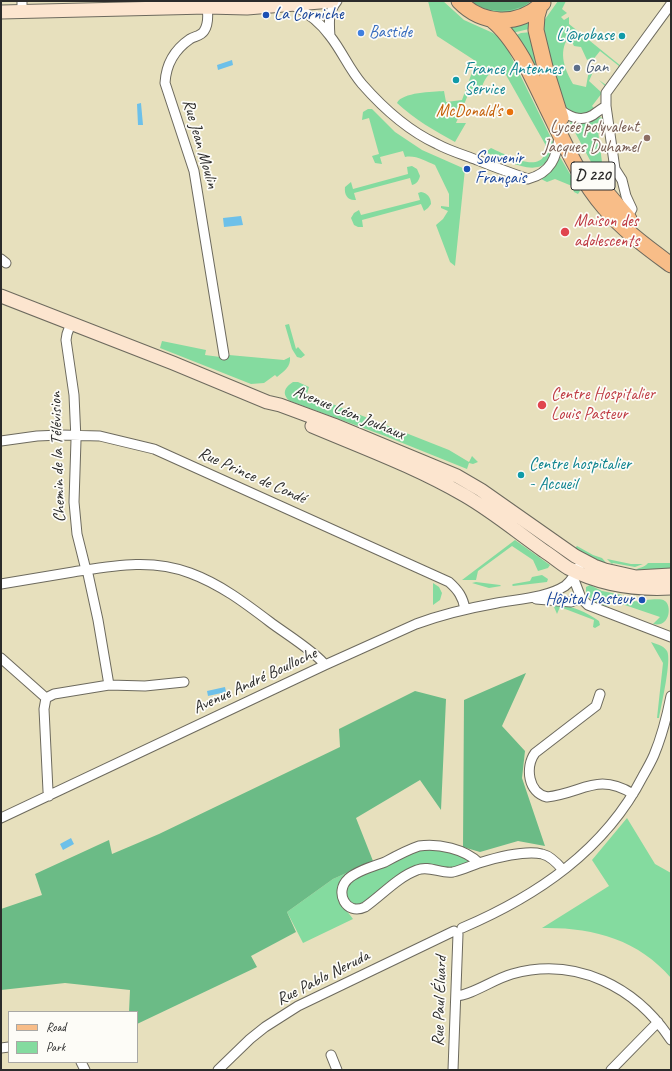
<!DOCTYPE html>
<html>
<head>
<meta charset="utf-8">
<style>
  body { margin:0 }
  #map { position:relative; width:672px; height:1071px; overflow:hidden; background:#e7e0bd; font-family:Caveat,sans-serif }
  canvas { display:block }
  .frame { position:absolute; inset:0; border:2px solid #2b2b2b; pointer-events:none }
  .legend { position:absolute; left:8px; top:1011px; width:130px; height:52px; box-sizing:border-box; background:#fdfcf7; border:1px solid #a9a8a5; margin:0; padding:5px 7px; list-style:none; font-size:12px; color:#2b2b2b }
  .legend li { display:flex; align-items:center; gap:8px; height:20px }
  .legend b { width:20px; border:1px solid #a9a8a5 }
</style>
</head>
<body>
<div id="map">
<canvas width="672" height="1071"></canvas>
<div class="frame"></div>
<ul class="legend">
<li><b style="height:5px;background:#f8bd88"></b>Road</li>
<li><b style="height:11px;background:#84db9f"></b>Park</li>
</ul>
</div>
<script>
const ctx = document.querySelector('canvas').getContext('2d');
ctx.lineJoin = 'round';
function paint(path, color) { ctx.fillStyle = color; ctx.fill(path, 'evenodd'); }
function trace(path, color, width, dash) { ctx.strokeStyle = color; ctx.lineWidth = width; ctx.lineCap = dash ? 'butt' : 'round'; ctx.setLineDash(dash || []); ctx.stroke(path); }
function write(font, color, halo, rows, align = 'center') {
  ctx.font = font + ' Caveat,sans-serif'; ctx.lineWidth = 3.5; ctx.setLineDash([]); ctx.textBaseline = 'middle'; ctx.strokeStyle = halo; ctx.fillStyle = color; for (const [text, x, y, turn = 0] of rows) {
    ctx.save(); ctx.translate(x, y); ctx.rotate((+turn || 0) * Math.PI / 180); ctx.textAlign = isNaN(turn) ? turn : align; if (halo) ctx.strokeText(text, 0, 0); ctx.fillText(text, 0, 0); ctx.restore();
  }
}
const green = new Path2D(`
  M428,1H443L464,20L493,33L498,37L506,46L553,142C550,186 511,162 487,153V151L491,148C503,153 535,172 544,156C546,152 546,148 545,144L506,75L501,70C485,71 484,83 479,95H468L456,123H466L455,142C435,131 414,119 397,103C402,92 433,92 444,91L446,102L462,100L475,64L474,60L437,36Z
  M470,1L528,4L532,1H537L517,13H486Z
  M558,1H566L562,9L567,13L561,17L564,20L569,17V24L621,66L606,87L599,80L606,85L619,66L600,51L592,61L589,59L587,60L581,47L574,46L570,38H568C558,53 565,70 573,84L586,87L589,70L593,72L589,81L602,93L592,106L594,108L587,113L582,114L574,113L563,105L544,33L543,22Z
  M531,21L533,28L512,33L508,27L521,25Z
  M532,32L554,107L514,36L521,33Z
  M368,109H372L395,132L422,150L465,169L455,266L450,262L436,225L443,219L448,211L441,208V206L449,207V194L435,165C425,161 416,155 405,157L403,151L380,157L382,164L375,163L372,156L379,154L369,118L362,120L363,112Z
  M599,117L603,118L605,122L597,123L604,178H611L614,193L591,162L570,123L571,122C582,125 590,123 599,117Z
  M560,157L580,191L578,194L574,192L572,186L555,179L547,182L541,179L555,167Z
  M412,166L417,169L420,176C419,180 417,184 412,185L410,178L354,193L356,200C348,201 344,195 345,187L351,182L353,189L408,174L407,167Z
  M421,192C427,193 431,197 431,204L428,208L424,211L421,204L362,220L363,227H358L354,225L351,218L354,213L359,210L361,215L420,200L418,193Z
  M289,324L296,349L298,347L305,355L301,358L297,357L292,349L285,325Z
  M162,341L206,350L205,355L228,358L229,355L284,360L290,357C291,367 284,371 277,377L275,375L264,383L251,384L160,348Z
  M293,382H298L309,387L307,394L449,450L469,462L472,456L478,462L473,464L469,463L467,469L385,436L290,401C281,394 285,387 293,382Z
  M515,540L550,565L548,568L538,571L533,560L512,546L478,571L476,580H462Z
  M577,546L593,555L602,558L609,566L573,550Z
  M607,559L631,564H643L635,567L613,563L612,564Z
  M648,563H671V570L635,571C637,567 645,568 648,563Z
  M542,575L548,579L547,582L513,586L512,585L513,584L530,581L532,577Z
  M476,582L500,585L501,586L489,588L472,583Z
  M433,583L439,587L442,593L440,600L433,605Z
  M590,585L602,591L622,595V600L645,602L646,600C652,600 660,598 665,601C672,606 670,628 653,624L660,617L613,601L608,606C598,604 592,601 586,593V587Z
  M555,605C572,605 586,612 599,621L600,625L595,628L593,627L594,620L560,607L557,614L554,607Z
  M651,642C656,644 663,645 667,651C672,660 661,706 659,718H657L663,663Z
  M627,818L655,864L671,873V978C638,939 591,927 542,928L609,886L592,860Z
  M426,848L452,852L472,861L453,869L428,865L361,905L350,904C343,892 344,888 353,879L408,855Z
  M373,861C361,868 334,876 338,895C340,904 348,912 353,919L303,943L287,912L333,879Z`);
const forest = new Path2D(`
  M470,1H532C514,14 488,14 470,1Z
  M526,673L502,726L525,751L522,778L545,846L518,841L480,852L463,847L464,700Z
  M415,691L446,699L441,810L420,780L356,818L373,861L333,879L287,912L296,932L251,956L257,967L137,1024V1012H129L130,990L65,983L1,990V909L42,895L35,874L109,840L112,854L159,834L340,747L339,729Z`);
const water = new Path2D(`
  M232,60L233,65L218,70L217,65Z
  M141,103L143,125H138L137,104Z
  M241,216L243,225L224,227L223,218Z
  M225,687L226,692L208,696L207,691Z
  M71,838L74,844L63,850L60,844Z`);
const street = new Path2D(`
  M293,5C308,13 320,22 330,36C342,51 349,69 362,84C383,108 409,131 437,144C450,151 464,155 477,160C494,167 511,173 528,179C551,173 557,157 559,136
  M207,7C208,14 208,25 204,31C201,36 195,36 190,39C174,50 166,64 165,83L194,171L224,355
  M22,11V1
  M330,36C329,23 328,12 337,1
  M558,108C568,116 580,123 593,115C597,112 601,109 606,106
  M627,217L632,209L626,196L622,180L615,169L606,106V93L671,4
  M1,259L6,263
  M71,323L67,334L66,340L74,395L76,440L74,502L77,534L85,566L88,574L98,620L109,685
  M1,441L37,436L61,435L100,436L154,449L449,582C458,590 463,597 465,609
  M573,577L581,598
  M1,584C25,580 49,576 73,572C112,566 151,558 190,573C220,584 245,603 270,622C283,632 317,653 325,665
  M536,599L571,602L581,598L588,605L671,637
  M1,658L46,698
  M600,694L596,706L535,753C525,767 528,793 547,797C583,793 597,772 633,794
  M46,698L54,694L109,685L145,686L184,682
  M46,698L44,709L48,791L49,796
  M1,818L325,665L416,624C443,614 469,608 497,603C518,599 546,598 565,586C573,580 578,569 582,561
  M479,863C465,849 438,843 419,846C407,850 396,856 385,862C374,866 356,871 348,879C334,892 346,916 365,907C382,895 398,877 417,870C429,865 441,874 453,872C462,870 470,866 479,863C495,858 526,850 542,854C551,856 558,864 563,870
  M462,928C537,896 605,850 643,776C647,769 651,762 654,755C662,736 667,716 671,696
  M456,996C472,995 494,979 512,974C576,956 636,987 671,1040
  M1,1048L9,1047
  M331,1055L337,1070
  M81,1062L85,1070
  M218,1070L250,1039L265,1027L298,1006L454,931
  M453,1070L458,934
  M611,1070L658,1022`);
const secondary = new Path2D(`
  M1,12L207,7L247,8L332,1
  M1,296L173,363L267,402L280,405L334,425L457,476L481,490L575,556L594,566L605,570L636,577L671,575
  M312,426C364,448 416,467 464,495C492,511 517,532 544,551C552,556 560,563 568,568C601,585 635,590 671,588`);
const primary = new Path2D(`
  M459,1C482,25 518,27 543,3
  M540,6L537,16L536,30L545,67L561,118
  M492,20C505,30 514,44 523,59C531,75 539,91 547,108C564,142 579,178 604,207C623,230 648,248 671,265
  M599,184L629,219`);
const markers = [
  [266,15,4,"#1a4fb4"],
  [361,33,4,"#3f7fe0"],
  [622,36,4,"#0f9aa8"],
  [577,68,4,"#5c6f8a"],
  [456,80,4,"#0f9aa8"],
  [510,112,4,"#e8710a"],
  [647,138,4,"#8d6e63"],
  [467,169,4,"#1a4fb4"],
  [565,232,5,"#e0444e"],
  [542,405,5,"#e0444e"],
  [521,475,4,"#0f9aa8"],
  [642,600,4,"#1a4fb4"]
];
const shields = [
  [593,176,44]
];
const shieldNames = [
  ["D 220",593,176]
];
const transitNames = [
  ["La Corniche",274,15],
  ["Souvenir",475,159],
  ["Français",475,179],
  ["Hôpital Pasteur",634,600,"right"]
];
const shopNames = [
  ["Bastide",369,33]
];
const cultureNames = [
  ["L'@robase",614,36,"right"],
  ["France Antennes",464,70],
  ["Service",464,90],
  ["Centre hospitalier",529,465],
  ["- Accueil",529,485]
];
const serviceNames = [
  ["Gan",585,68]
];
const foodNames = [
  ["McDonald's",502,112]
];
const educationNames = [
  ["Lycée polyvalent",639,128],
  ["Jacques Duhamel",639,148]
];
const streetNames = [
  ["Rue Jean Moulin",200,144,74],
  ["Avenue Léon Jouhaux",349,413,22],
  ["Chemin de la Télévision",58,457,-92],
  ["Rue Prince de Condé",252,476,24],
  ["Avenue André Boulloche",255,681,-25],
  ["Rue Pablo Neruda",323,978,-27],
  ["Rue Paul Éluard",440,1001,-88]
];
const healthNames = [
  ["Maison des",574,222],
  ["adolescents",574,242],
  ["Centre Hospitalier",551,395],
  ["Louis Pasteur",551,415]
];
paint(green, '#84db9f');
paint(forest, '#6bbb86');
paint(water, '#6dc0e9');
trace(street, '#6d6a5e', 11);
trace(secondary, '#6d6a5e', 15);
trace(primary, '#6d6a5e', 17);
trace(street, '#fff', 9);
trace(secondary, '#fce5cf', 13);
trace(primary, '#f8bd88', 15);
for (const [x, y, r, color] of markers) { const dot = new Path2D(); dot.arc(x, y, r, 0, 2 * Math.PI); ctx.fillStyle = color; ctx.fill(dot); trace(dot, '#fdfcf7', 1.5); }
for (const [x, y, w] of shields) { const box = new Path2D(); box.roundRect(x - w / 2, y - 14, w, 28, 3); ctx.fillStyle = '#fdfcf7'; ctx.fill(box); trace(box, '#2b2b2b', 1); }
write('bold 16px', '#2b2b2b', null, shieldNames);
write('17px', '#164399', '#fdfcf7', transitNames, 'left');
write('17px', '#366cbe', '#fdfcf7', shopNames, 'left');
write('17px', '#0d838f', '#fdfcf7', cultureNames, 'left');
write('17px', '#4e5e75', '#fdfcf7', serviceNames, 'left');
write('17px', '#c56008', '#fdfcf7', foodNames, 'right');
write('17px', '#785e54', '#fdfcf7', educationNames, 'right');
write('17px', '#2b2b2b', '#fdfcf7', streetNames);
write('17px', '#be3a42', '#fdfcf7', healthNames, 'left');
</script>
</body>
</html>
